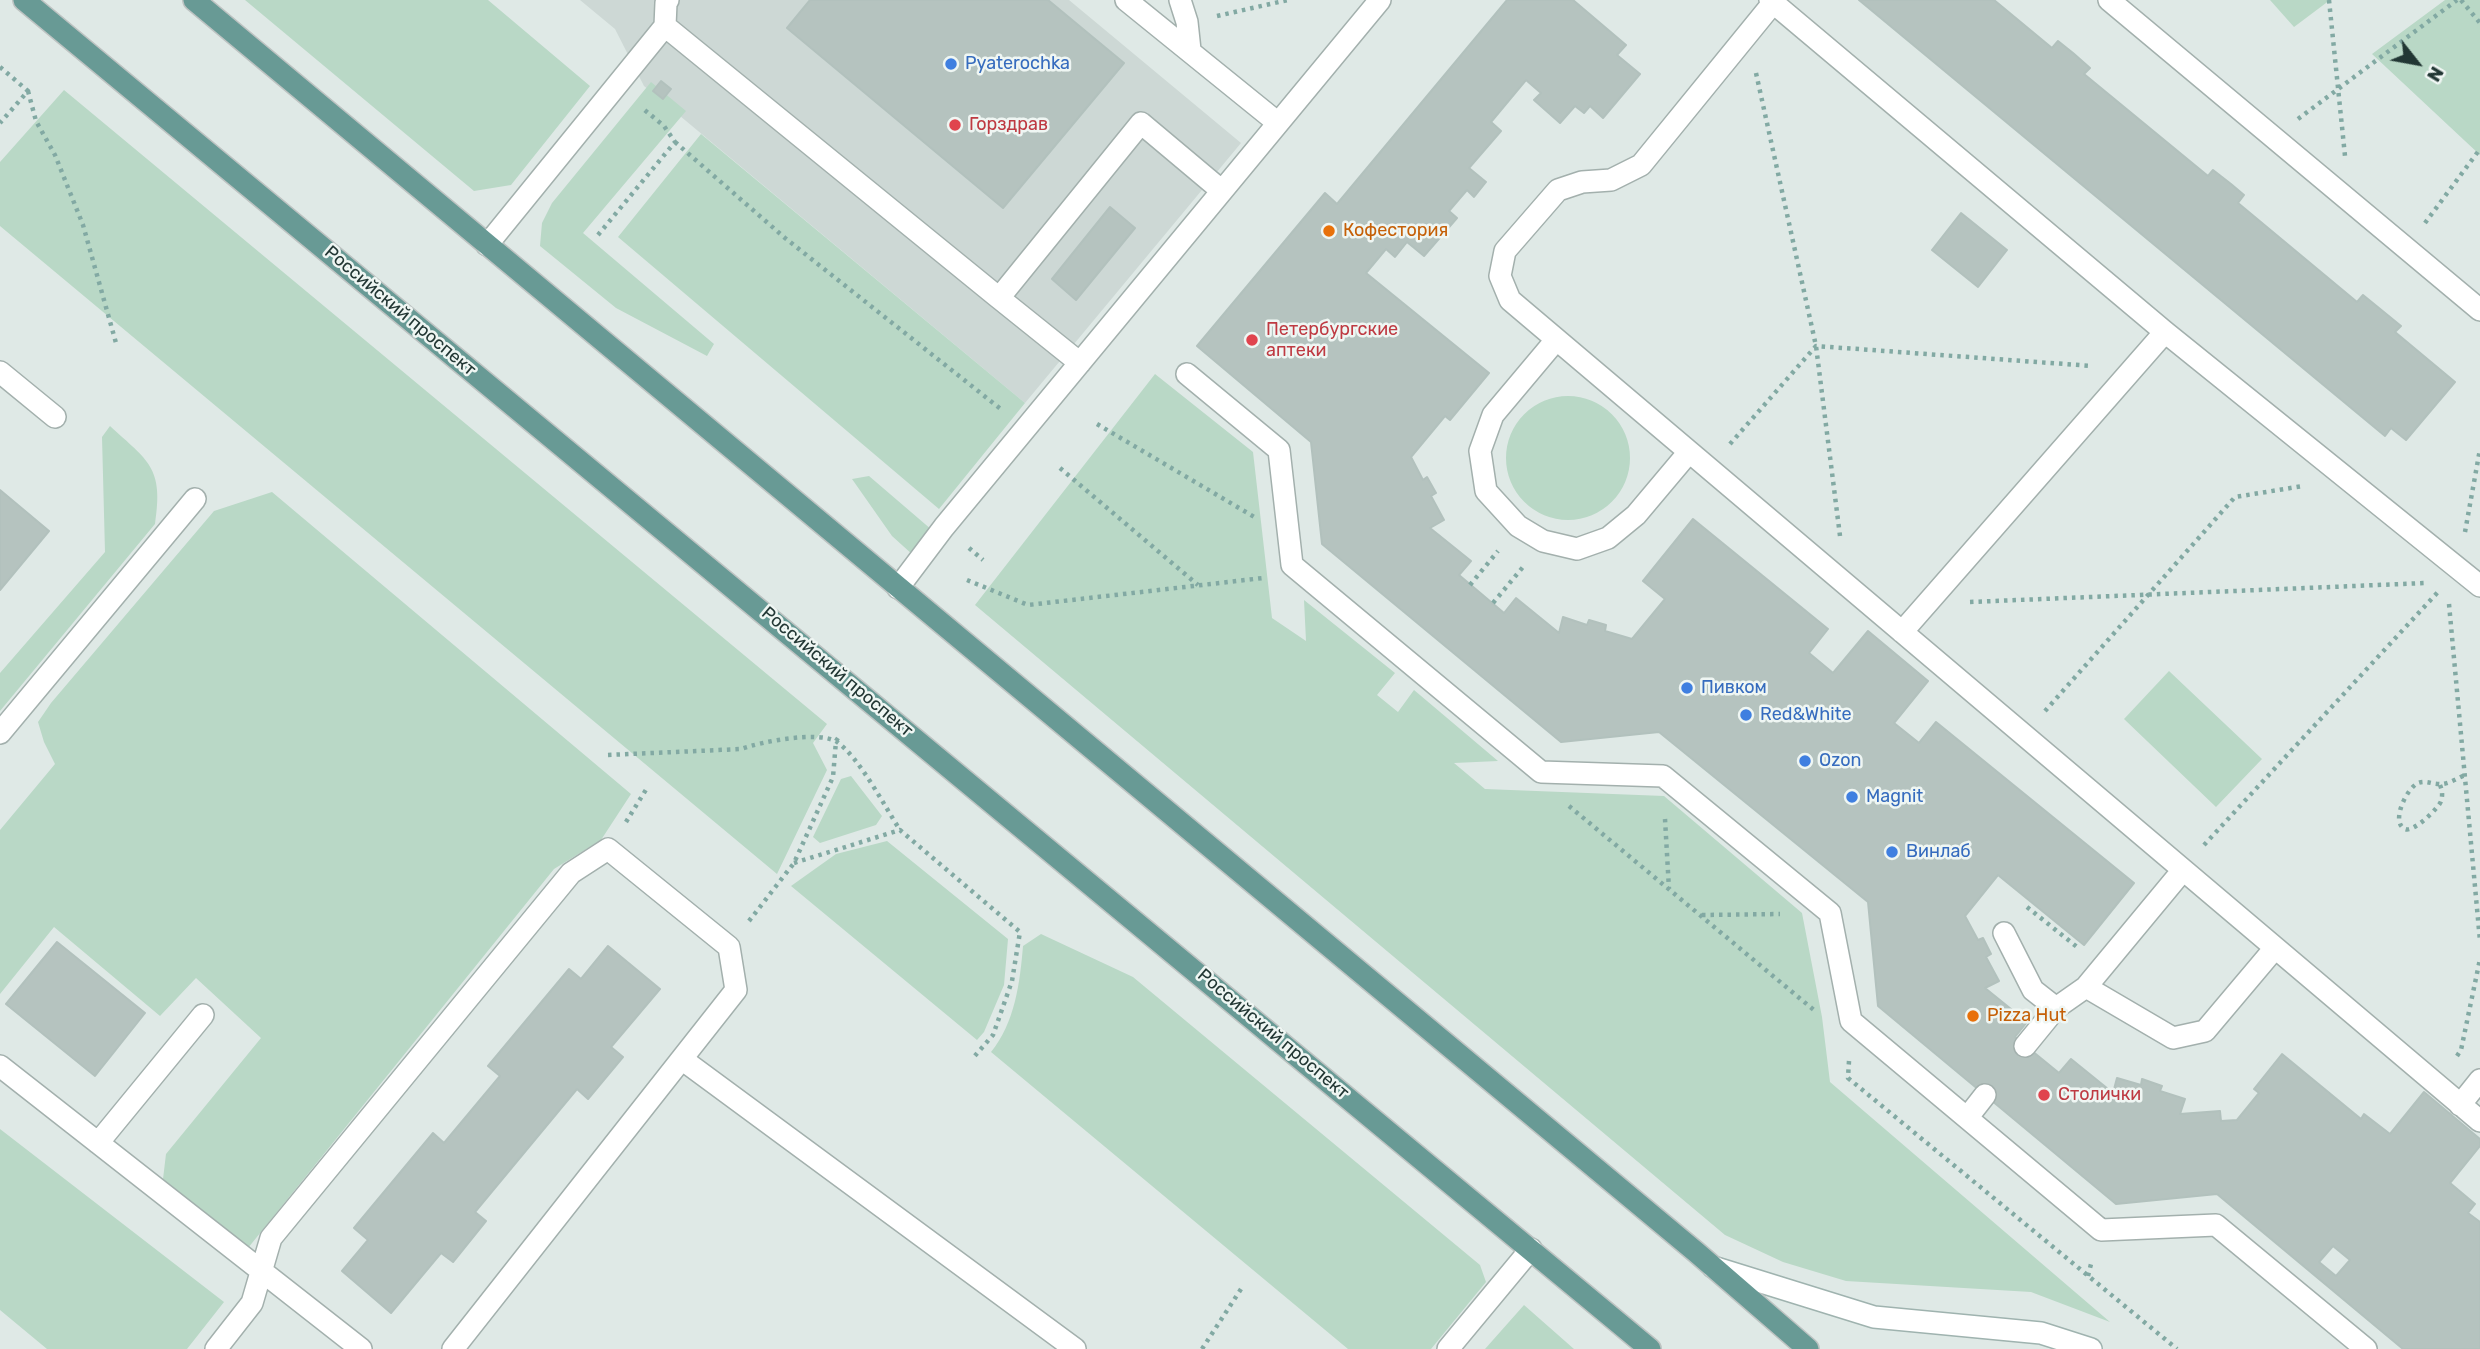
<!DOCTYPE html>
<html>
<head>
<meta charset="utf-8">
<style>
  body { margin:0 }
  #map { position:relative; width:2480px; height:1349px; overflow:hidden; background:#dfe9e6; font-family:Rubik,sans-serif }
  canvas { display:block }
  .north { position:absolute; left:2382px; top:28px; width:70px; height:70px; -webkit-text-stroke:5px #eff6f3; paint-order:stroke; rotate:121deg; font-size:19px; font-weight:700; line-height:28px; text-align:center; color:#223734 }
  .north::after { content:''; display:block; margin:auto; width:24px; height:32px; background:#223734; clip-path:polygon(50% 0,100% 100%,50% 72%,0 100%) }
</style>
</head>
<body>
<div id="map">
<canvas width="2480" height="1349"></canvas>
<div class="north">N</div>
</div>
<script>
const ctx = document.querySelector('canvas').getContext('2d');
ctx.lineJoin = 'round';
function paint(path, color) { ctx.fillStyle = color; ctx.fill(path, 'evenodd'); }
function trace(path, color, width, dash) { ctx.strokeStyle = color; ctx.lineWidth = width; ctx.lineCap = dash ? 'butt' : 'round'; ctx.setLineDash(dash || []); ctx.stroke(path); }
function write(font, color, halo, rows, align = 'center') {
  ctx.font = font + ' Rubik,sans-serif'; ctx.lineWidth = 5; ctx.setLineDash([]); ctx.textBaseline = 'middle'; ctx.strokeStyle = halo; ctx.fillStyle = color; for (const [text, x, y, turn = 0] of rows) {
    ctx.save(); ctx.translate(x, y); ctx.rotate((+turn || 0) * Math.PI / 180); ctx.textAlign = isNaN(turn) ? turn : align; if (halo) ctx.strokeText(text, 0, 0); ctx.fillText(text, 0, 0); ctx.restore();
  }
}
const built = new Path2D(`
  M580,0H1069L1241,143L1025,403L644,86L615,29Z`);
const green = new Path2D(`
  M245,0H488L590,86L511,185L474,191Z
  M2270,0H2330L2294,27Z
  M2445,0H2480V155L2372,54Z
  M651,82L686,111L583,233L714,344L707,356L616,308L540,246L542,223L552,203Z
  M64,90L827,724L813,743L827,770L777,874L0,226V162Z
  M701,134L1025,403L939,509L618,237Z
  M1155,374L1253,452L1272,618L1306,641L1304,600L1395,673L1377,695L1398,712L1414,690L1498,761L1454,763L1485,789L1664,796L1802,913L1822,1017L1830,1082L2110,1322L2031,1292L1846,1281L1783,1262L1725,1235L975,605Z
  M1506 458a62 62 0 1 1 124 0a62 62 0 1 1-124 0Z
  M110,426C148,461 164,467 155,524L0,711V673L105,552L102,437Z
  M869,476L932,530L913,555L892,536L852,479Z
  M272,492L631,794L601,840L554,869L248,1248L163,1179L166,1154L261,1038L196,978L160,1016L54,927L0,994V830L55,764L44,742L38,722L51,703L214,511Z
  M2169,671L2262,759L2216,807L2124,719Z
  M851,776L882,816L876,825L820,843L813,837L841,779Z
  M887,841L1008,939L1004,985L984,1032L977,1040L791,886L836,854Z
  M1041,934L1133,977L1480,1265L1486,1282L1431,1349H1348L991,1052C1015,1023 1020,982 1023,946Z
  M0,1129L224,1302L187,1349H47L0,1310Z
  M1524,1305L1574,1349H1485Z`);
const building = new Path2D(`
  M810,0H1048L1124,63L1003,208L787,28Z
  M1507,0H1573L1626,45L1617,55L1640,74L1603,118L1590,106L1584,113L1575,106L1560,123L1534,100L1541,93L1526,80L1491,122L1501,131L1469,168L1486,182L1474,197L1467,190L1449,211L1457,218L1424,256L1407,242L1395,257L1386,249L1366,273L1489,373L1450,420L1445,416L1411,457L1423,480L1427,477L1436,493L1431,496L1444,520L1430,528L1471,561L1459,575L1504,613L1516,598L1559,633L1563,617L1587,625L1589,620L1606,625L1605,631L1632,639L1665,599L1643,581L1693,519L1828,629L1809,653L1833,673L1868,631L1928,681L1894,723L1919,743L1936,722L2134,883L2084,945L1998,875L1965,916L1978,940L1983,938L1991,954L1986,957L1999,981L1985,988L2027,1022L2015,1037L2059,1073L2071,1059L2113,1093L2117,1078L2141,1085L2142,1079L2162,1086L2160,1091L2185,1099L2180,1114L2220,1111L2221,1121L2237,1120L2259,1093L2254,1089L2282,1054L2361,1119L2364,1114L2390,1134L2424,1092L2480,1139V1146L2450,1183L2475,1204L2468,1213L2480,1222V1349H2403L2217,1194L2116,1204L1878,1006L1868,902L1659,732L1561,742L1322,544L1311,442L1197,346L1325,193L1337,204ZM2333,1246L2350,1260L2336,1276L2319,1262Z
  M1859,0H1994L2052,48L2058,41L2073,53L2090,68L2084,74L2208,176L2213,170L2231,184L2244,195L2238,203L2357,302L2363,295L2401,326L2395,332L2455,382L2406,440L2391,428L2385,436Z
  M661,81L671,89L663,99L653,91Z
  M1110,207L1135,228L1076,300L1052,279Z
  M1961,213L2007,250L1978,287L1932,250Z
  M0,490L49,531L0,590Z
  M57,942L145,1013L95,1076L6,1004Z
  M608,946L660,989L611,1047L623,1057L588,1099L577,1089L475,1212L486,1221L453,1262L441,1253L391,1313L342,1271L368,1240L354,1228L433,1133L444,1143L500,1076L488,1066L569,969L581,979Z`);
const path = new Path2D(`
  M2329,0L2345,156
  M2461,0L2480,23
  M1217,16L1288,0
  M0,67L28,91L0,123
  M1756,73L1816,346L1840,536
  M28,91L36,121L55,155L83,225L116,343
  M2298,119L2457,0
  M675,142L785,238L1002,410
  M2425,223L2480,149
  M598,235L675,142L664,126L641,107
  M1097,424L1256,518
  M1730,444L1816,346L2092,366
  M1060,468L1198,585
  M2465,532L2480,449
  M969,548L983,560
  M967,580L1028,605L1263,578
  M1470,585L1498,551
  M1970,602L2426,583
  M1493,603L1523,567
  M2449,604L2480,941
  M2045,711L2235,497L2303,486
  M608,755L741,749C760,742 819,730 837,742C859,757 885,807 900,830
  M2440,785C2442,790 2443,795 2441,801C2439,808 2413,833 2405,829C2390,822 2407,788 2418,783C2426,780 2431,784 2439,784C2447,785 2458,778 2465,775
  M1569,806L1815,1011
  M1665,819L1669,889
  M626,822L647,788
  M2204,845L2438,592
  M794,863L900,830L1020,932L1012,981L993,1035L973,1058
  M2027,907L2077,947
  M1702,915L1780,914
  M749,921L794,863L833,777L836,741L840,735
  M2457,1056L2461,1050L2480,959
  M1849,1061L1848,1078L2177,1349
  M2088,1276L2092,1260
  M1202,1349L1243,1286`);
const lane = new Path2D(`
  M1126,0L1278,123
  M1180,0L1187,22L1190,50
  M1770,0L2165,332L2480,586
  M2109,0L2480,310
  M1773,3L1641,165L1611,180L1582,182L1558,190L1505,251L1500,276L1510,300L2480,1121
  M665,26L666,3L668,0
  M487,245L665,26L999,298L1141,123L1222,191
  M999,298L1080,363
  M1556,340L1493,415L1480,451L1486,491L1518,526L1543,541L1577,549L1608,538L1636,515L1689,452
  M0,372L55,417
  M1187,374L1279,450L1292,565L1541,772L1663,776L1830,913L1851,1021L2101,1230L2216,1225L2366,1349
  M898,588L944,527L1380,0
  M1902,632L2165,332
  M0,733L195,499
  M2004,933L2033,990L2056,1008
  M2086,987L2173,1038L2205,1031L2275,948
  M2025,1046L2056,1008L2086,987L2183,870
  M683,1060L1075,1349
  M0,1066L361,1349
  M2460,1105L2480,1080
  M1967,1118L1985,1095
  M98,1143L203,1015
  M216,1349L252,1303L271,1238L571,873L608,849L729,947L736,990L453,1349
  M1448,1349L1531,1249`);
const secondary = new Path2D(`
  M1713,1267L1874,1317L2041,1333L2091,1349`);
const primary = new Path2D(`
  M24,0L1650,1349
  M194,0L1696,1252L1808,1349`);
const markers = [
  [951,64,7,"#3f7fe0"],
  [955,125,7,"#e0444e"],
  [1329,231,7,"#e8710a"],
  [1252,340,7,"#e0444e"],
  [1687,688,7,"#3f7fe0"],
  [1746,715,7,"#3f7fe0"],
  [1805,761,7,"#3f7fe0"],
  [1852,797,7,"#3f7fe0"],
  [1892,852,7,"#3f7fe0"],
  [1973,1016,7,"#e8710a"],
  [2044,1095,7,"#e0444e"]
];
const shopNames = [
  ["Pyaterochka",965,64],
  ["Пивком",1701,688],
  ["Red&White",1760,715],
  ["Ozon",1819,761],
  ["Magnit",1866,797],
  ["Винлаб",1906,852]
];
const healthNames = [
  ["Горздрав",969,125],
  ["Петербургские",1266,330],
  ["аптеки",1266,351],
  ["Столички",2058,1095]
];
const foodNames = [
  ["Кофестория",1343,231],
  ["Pizza Hut",1987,1016]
];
const streetNames = [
  ["Российский проспект",400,311,40],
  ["Российский проспект",837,672,40],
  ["Российский проспект",1273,1034,40]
];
paint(built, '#cdd8d5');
paint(green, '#b9d8c6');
paint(building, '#b5c3bf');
trace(building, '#b2c1bd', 2);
trace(lane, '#a3b0ad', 24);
trace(secondary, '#9fb3af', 24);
trace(primary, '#bdc3c2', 24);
trace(path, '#82a9a3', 4.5, [3.5, 5]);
trace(lane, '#fff', 21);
trace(secondary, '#fff', 21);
trace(primary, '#689a95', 21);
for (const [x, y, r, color] of markers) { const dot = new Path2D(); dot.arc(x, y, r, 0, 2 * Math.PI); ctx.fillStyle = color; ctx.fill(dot); trace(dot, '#eff6f3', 2.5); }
write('18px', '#366cbe', '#eff6f3', shopNames, 'left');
write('18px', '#be3a42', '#eff6f3', healthNames, 'left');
write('18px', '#c56008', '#eff6f3', foodNames, 'left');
write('18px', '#223734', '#eff6f3', streetNames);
</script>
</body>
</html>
